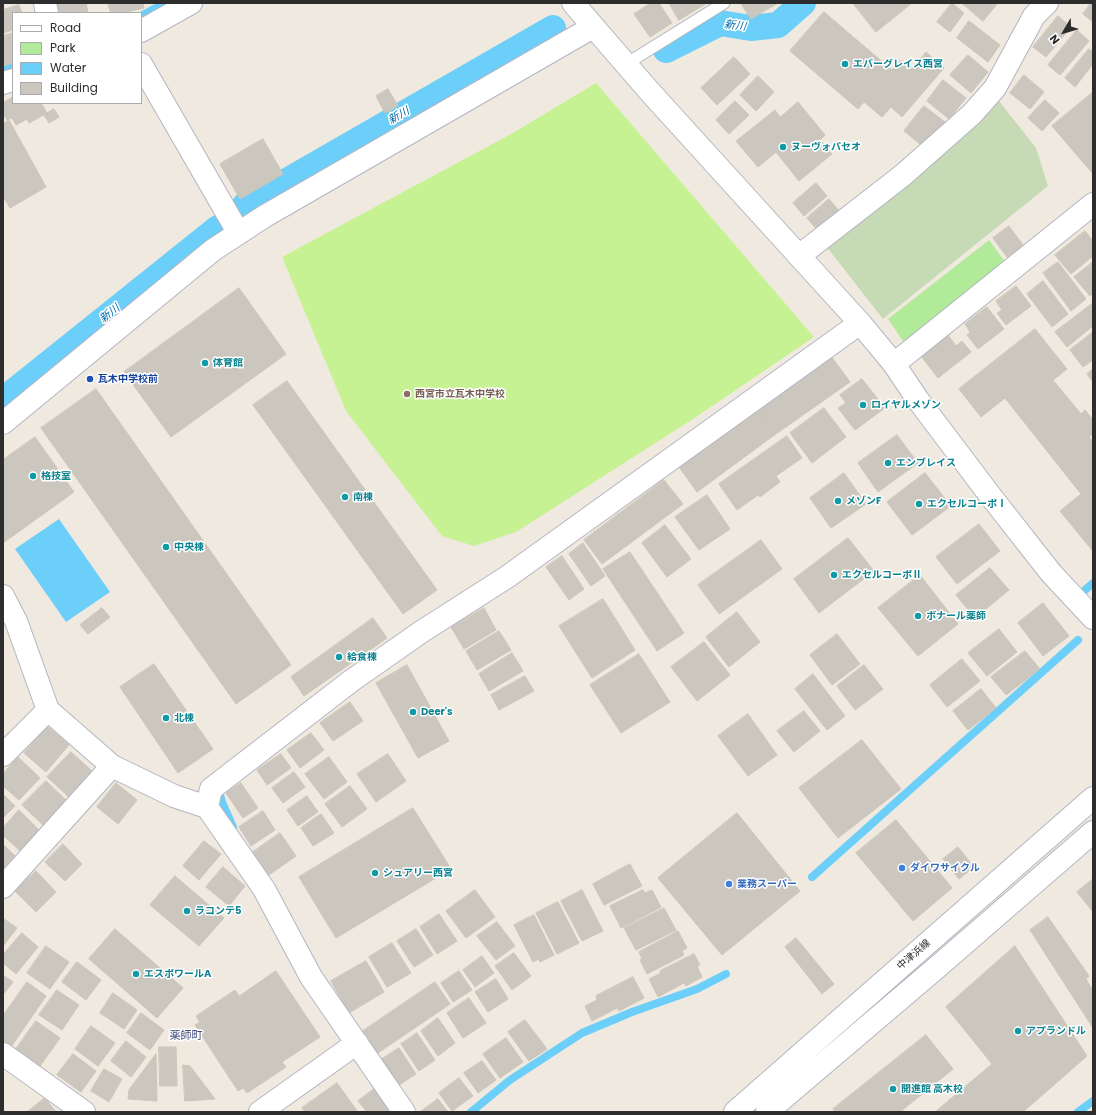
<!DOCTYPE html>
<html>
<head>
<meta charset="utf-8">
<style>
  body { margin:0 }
  #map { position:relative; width:1096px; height:1115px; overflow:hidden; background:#f0e9df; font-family:Poppins,sans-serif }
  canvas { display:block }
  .frame { position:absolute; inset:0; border:4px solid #2d2d2d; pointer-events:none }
  .legend { position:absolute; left:12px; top:12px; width:130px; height:92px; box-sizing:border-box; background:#fff; border:1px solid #ababab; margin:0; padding:5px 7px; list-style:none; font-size:12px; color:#2d2d2d }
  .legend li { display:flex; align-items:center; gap:8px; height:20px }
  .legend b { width:20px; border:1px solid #ababab }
  .north { position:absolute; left:1044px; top:12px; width:40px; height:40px; -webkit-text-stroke:3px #fff; paint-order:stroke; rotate:232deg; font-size:11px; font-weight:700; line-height:16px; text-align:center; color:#2d2d2d }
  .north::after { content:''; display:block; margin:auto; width:14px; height:18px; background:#2d2d2d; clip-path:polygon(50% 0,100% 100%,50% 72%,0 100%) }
</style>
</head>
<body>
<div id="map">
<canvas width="1096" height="1115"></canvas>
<div class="frame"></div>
<ul class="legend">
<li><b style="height:5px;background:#fff"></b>Road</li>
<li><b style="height:11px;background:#b1ea98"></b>Park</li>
<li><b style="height:11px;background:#6bcff9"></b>Water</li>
<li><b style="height:11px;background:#cbc6be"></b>Building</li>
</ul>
<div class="north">N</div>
</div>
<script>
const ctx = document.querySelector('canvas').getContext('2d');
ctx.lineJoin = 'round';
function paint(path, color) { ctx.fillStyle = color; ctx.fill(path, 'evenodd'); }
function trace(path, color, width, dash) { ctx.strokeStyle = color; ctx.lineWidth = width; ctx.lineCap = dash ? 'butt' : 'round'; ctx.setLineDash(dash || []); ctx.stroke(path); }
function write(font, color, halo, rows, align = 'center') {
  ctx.font = font + ' Poppins,"Noto Sans JP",sans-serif'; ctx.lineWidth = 3; ctx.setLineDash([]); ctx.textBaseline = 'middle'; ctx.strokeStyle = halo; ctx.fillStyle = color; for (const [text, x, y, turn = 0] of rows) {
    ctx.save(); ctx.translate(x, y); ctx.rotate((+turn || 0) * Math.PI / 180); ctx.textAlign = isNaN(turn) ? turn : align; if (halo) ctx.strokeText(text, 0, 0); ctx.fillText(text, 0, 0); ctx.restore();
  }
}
const green = new Path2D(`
  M989,240L1006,263L905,344L888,319Z`);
const cemetery = new Path2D(`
  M999,101L1036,148L1048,186L883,319L826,246Z`);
const pitch = new Path2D(`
  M596,83L814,337L693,419L516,532L474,546L442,536L346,411L282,257L513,133Z`);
const water = new Path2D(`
  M59,519L110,592L66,622L15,549Z`);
const stream = new Path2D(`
  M141,16L165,3
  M3,69L13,66
  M1085,590L1093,583
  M220,795L222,802L233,827
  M812,877L1078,640
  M471,1112L510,1080L582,1033L632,1012L697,989L726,974
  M1078,1112L1093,1101`);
const canal = new Path2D(`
  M666,50L720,23L751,28L778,25L803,3
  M245,205L553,28
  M3,400L218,228`);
const building = new Path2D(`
  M57,3H86L88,13H59Z
  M108,3H143L144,8L122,13H111Z
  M651,3H659L672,23L650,37L634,14Z
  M669,3H707L679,20Z
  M741,3H778L751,19Z
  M853,3H912L876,32Z
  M952,3L964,13L950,32L937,22Z
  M962,3H998L983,21Z
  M1091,3H1093V22L1083,14Z
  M19,5L22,13H13V30L3,33V10Z
  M824,12L892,70L901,60L912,69L926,52L944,68L902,117L891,107L882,117L864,102L858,109L790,51Z
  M1058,16L1071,27L1046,57L1033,47Z
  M969,21L1000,45L988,62L957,38Z
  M1077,30L1089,41L1060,75L1048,65Z
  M13,33V63L3,66V36Z
  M1089,49L1093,52V64L1075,87L1065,78Z
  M968,55L988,72L971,93L950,75Z
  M734,57L750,74L717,105L701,88Z
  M1024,75L1044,92L1030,109L1010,93Z
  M758,76L774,92L756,111L740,95Z
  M943,80L966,98L949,119L927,101Z
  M388,89L398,106L385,113L376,96Z
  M1092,93L1093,94V174L1052,126Z
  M13,97V103H41L47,113L29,123L27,119L16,125L12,118L7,120L3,113V103Z
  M1045,100L1059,113L1042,131L1028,118Z
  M735,101L749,115L729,134L716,120Z
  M798,102L825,135L820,140L832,154L799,181L776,152L758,167L736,141L775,110L780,117Z
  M924,106L945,122L925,148L904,131Z
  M54,109L59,117L49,123L44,115Z
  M9,120L46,187L10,208L3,196V124Z
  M263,139L283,174L240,199L220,164Z
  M816,183L827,196L804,216L793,203Z
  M829,199L840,212L818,231L807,218Z
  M1009,226L1023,245L1007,257L993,238Z
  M1085,231L1093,241V256L1071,274L1055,255Z
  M1058,262L1086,299L1071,311L1043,273Z
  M1093,262V293L1090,296L1074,277Z
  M1043,281L1068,314L1052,327L1027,294Z
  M1016,286L1031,306L1006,325L997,313L1002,310L996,301Z
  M239,288L286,354L171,437L124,372Z
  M1093,303V326L1067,347L1055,332Z
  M987,307L1004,329L978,349L967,335L970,332L965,324Z
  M1035,329L1067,369L1053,380L1081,414L1085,410L1093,420V434L1089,437L1093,442V549L1092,550L1060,511L1081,494L1005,398L981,417L959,389Z
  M1093,332V360L1083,367L1070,350Z
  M948,335L956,346L962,341L971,352L938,378L921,356Z
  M831,356L850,382L773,436L755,411Z
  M1093,369V382L1087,374Z
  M862,379L885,408L855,430L838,408L846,403L840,395Z
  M287,381L437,590L403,614L253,405Z
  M96,389L291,665L236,704L41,428Z
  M824,408L846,437L812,463L790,433Z
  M755,411L773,436L697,492L679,467Z
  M897,435L918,463L878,492L858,463Z
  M787,436L802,458L776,476L780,482L760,497L758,495L737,510L719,484Z
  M35,437L74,492L3,543V460Z
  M844,473L866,504L831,528L810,498Z
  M925,473L951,506L912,535L887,502Z
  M664,480L683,504L602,564L584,540Z
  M707,495L730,529L699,550L675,517Z
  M979,524L1000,551L957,584L936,557Z
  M665,525L691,559L667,577L642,543Z
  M848,538L874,571L819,613L794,579Z
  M761,540L782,569L719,614L698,585Z
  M583,543L605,576L591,586L569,554Z
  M630,552L684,633L657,651L603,569Z
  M562,556L584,589L569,600L546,567Z
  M990,568L1009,590L975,618L956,595Z
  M920,575L958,624L918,656L878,608Z
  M603,599L635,650L592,678L559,626Z
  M1043,603L1069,636L1043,656L1018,623Z
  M102,608L110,617L88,634L80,625Z
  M484,608L496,630L464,649L451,627Z
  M737,612L760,642L729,667L706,637Z
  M373,618L387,638L304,696L291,677Z
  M999,629L1017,652L987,676L968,653Z
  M499,631L511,650L477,670L466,651Z
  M837,634L860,664L832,685L810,655Z
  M704,642L730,675L697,701L671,667Z
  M1025,651L1040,669L1006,695L991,677Z
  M512,653L523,671L489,691L479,674Z
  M639,654L670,702L621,733L590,685Z
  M962,659L980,681L947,707L930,685Z
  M154,664L213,749L178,773L120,687Z
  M407,665L449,741L418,758L376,683Z
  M864,665L883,689L855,710L837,686Z
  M813,674L845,716L827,730L795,689Z
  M525,676L534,691L499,710L491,695Z
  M981,689L996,708L968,730L953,711Z
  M350,702L363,721L333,741L320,723Z
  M804,711L820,731L794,752L777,731Z
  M748,714L777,755L748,776L718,736Z
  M47,726L69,745L46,772L24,753Z
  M311,733L324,750L300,768L287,750Z
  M862,740L901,789L838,838L799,788Z
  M71,752L92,771L69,797L47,777Z
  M281,754L291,768L267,785L257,770Z
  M388,754L406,781L376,802L357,774Z
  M18,757L40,778L19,800L3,786V774Z
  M329,757L347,782L324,799L305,774Z
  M294,772L305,787L283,803L272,788Z
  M46,781L68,802L44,826L22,805Z
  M116,783L137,800L118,824L97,807Z
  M241,783L258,808L243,818L226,793Z
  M350,786L367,809L342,827L325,804Z
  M3,794L15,806L3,818Z
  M307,796L318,812L298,826L287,810Z
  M413,808L451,869L336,938L299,877Z
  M19,810L40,831L20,851L3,835V828Z
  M263,811L275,830L251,846L239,827Z
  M737,813L800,891L722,955L658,878Z
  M321,814L334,833L313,846L301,828Z
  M896,820L952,888L913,921L856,853Z
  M280,833L296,856L269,875L253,852Z
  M204,841L221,854L199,880L183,866Z
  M3,844L15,856L3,869Z
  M63,844L82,864L65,881L45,862Z
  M958,847L974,867L959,879L943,859Z
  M630,864L642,886L604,905L593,884Z
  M223,867L245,886L229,906L206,887Z
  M36,871L56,892L36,912L15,891Z
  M175,876L224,918L199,946L150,905Z
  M1093,879V912L1077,892Z
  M475,890L495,917L466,938L446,911Z
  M582,890L603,931L582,941L561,901Z
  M643,890L645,893L652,890L661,907L621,928L610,906Z
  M558,902L579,943L557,954L536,913Z
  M664,908L676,930L636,950L624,928Z
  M439,914L457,941L437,954L420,927Z
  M534,915L554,955L540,962L539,959L533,962L514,925Z
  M1048,917L1089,976L1086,979L1093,991V1028L1030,930Z
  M3,918L17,928L3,946Z
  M497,922L515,946L496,960L477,936Z
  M115,929L183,988L157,1018L89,959Z
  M416,929L433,955L414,967L397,941Z
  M678,931L687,948L682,951L684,955L647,974L640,960L642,959L639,952Z
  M22,933L38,947L16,974L3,963V955Z
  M796,938L834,984L822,994L785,947Z
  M392,943L411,973L387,987L369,957Z
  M46,946L69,962L50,989L27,973Z
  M1015,946L1087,1056L1023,1112H935L992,1064L946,1007Z
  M514,953L531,976L512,990L495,966Z
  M694,954L700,965L697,966L702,977L686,986L684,983L658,997L649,979L661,973L660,971Z
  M482,956L494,973L475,987L463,970Z
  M366,961L384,992L349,1013L331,981Z
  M77,962L101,980L86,1000L62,982Z
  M276,971L320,1037L282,1062L286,1067L247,1093L243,1088L238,1091L195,1025L200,1022L196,1016L235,990L239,996Z
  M459,971L472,990L453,1002L441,983Z
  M3,975L13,982L3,995Z
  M633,977L644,998L619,1011L617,1008L592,1021L585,1006L597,1000L596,996Z
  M496,979L508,999L488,1012L475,992Z
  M27,982L46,996L11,1047L3,1042V1016Z
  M435,982L450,1004L375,1055L360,1033Z
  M57,990L79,1005L62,1030L39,1015Z
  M113,993L137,1010L124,1029L100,1013Z
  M469,998L486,1023L463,1038L447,1013Z
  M141,1013L164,1030L150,1050L127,1033Z
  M438,1018L455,1043L438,1056L421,1031Z
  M525,1020L547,1049L529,1061L508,1032Z
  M36,1021L60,1038L40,1066L16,1049Z
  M91,1026L115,1043L98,1066L75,1049Z
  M417,1033L435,1060L419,1071L401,1044Z
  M926,1035L953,1069L900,1112H835L833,1109Z
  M506,1038L523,1062L500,1078L483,1054Z
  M126,1041L146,1057L131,1077L111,1061Z
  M159,1047H176L177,1086H160Z
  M399,1048L416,1074L396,1087L379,1061Z
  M73,1054L96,1071L81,1092L57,1075Z
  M156,1054L157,1101L128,1099L129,1090Z
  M482,1061L496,1080L478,1093L464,1073Z
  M183,1065L190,1066L215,1099L185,1101Z
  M104,1069L122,1079L109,1102L91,1091Z
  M459,1078L473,1096L452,1111L439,1093Z
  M337,1083L358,1112H305L302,1108Z
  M374,1089L391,1110L389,1112H367L358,1101Z
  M45,1098L56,1112H27Z
  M438,1099L448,1112H420Z`);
const service = new Path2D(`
  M626,64L724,3`);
const minor = new Path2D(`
  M45,3L47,13
  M141,31L191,3
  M141,64L238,232
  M3,83L13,80
  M799,256L903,175L972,114L995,88L1034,16L1047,3
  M894,364L1093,204
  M3,596L16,621L48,710L112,766L174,796L207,807L264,889L311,977L404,1112
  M3,755L48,710
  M207,807L211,789L351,681L421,632L507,577L860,323
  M3,887L112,766
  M3,1054L84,1112
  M260,1112L357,1043`);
const tertiary = new Path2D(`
  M573,3L650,92L860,323L894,364L918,400L989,494L1051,573L1093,618
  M3,423L213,250L265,216L593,27
  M735,1112L1093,798
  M767,1112L935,969L1093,832`);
const markers = [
  [845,64,4,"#0f9aa8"],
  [783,147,4,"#0f9aa8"],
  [205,363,4,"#0f9aa8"],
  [90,379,4,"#1a4fb4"],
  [407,394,4,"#8d6e63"],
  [863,405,4,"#0f9aa8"],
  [888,463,4,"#0f9aa8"],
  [33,476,4,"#0f9aa8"],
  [345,497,4,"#0f9aa8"],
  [838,501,4,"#0f9aa8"],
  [919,504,4,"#0f9aa8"],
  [166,547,4,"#0f9aa8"],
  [834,575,4,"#0f9aa8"],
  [918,616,4,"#0f9aa8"],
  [339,657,4,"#0f9aa8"],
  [413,712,4,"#0f9aa8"],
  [166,718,4,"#0f9aa8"],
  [902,868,4,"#3f7fe0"],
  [375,873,4,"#0f9aa8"],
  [729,884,4,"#3f7fe0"],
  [187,911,4,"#0f9aa8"],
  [136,974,4,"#0f9aa8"],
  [1018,1031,4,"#0f9aa8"],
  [893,1089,4,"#0f9aa8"]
];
const cultureNames = [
  ["エバーグレイス西宮",853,64],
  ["ヌーヴォパセオ",791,147],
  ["体育館",213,363],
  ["ロイヤルメゾン",871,405],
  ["エンブレイス",896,463],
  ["格技室",41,476],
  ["南棟",353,497],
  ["メゾンF",846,501],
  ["エクセルコーポⅠ",927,504],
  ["中央棟",174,547],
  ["エクセルコーポⅡ",842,575],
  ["ボナール薬師",926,616],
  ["給食棟",347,657],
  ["Deer's",421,712],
  ["北棟",174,718],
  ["シュアリー西宮",383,873],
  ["ラコンテ5",195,911],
  ["エスポワールA",144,974],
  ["アプランドル",1026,1031],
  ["開進館 高木校",901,1089]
];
const transitNames = [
  ["瓦木中学校前",98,379]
];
const educationNames = [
  ["西宮市立瓦木中学校",415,394]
];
const shopNames = [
  ["ダイワサイクル",910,868],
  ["業務スーパー",737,884]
];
const streetNames = [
  ["中津浜線",914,955,-41]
];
const waterNames = [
  ["新川",735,26,7],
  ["新川",399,116,-30],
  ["新川",110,314,-39]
];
const neighbourhoodNames = [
  ["薬師町",186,1036]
];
paint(green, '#b1ea98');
paint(cemetery, '#c6dbb5');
paint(pitch, '#c6f293');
paint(water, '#6bcff9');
trace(stream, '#6bcff9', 8);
trace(canal, '#6bcff9', 26);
paint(building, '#cbc6be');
trace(building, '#ccc5b8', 1);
trace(service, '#b3b5c2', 13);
trace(minor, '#b3b5c2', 24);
trace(tertiary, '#b3b5c2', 24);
trace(service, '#fff', 11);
trace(minor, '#fff', 22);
trace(tertiary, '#fff', 22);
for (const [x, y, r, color] of markers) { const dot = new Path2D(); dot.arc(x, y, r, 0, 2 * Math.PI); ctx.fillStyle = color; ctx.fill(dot); trace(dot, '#fff', 1.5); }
write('bold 10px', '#0d838f', '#fff', cultureNames, 'left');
write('bold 10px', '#164399', '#fff', transitNames, 'left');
write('bold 10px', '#785e54', '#fff', educationNames, 'left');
write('bold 10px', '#366cbe', '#fff', shopNames, 'left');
write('10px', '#2d2d2d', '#fff', streetNames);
write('italic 11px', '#026cac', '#fff', waterNames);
write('11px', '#495183', '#fff', neighbourhoodNames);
</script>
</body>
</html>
